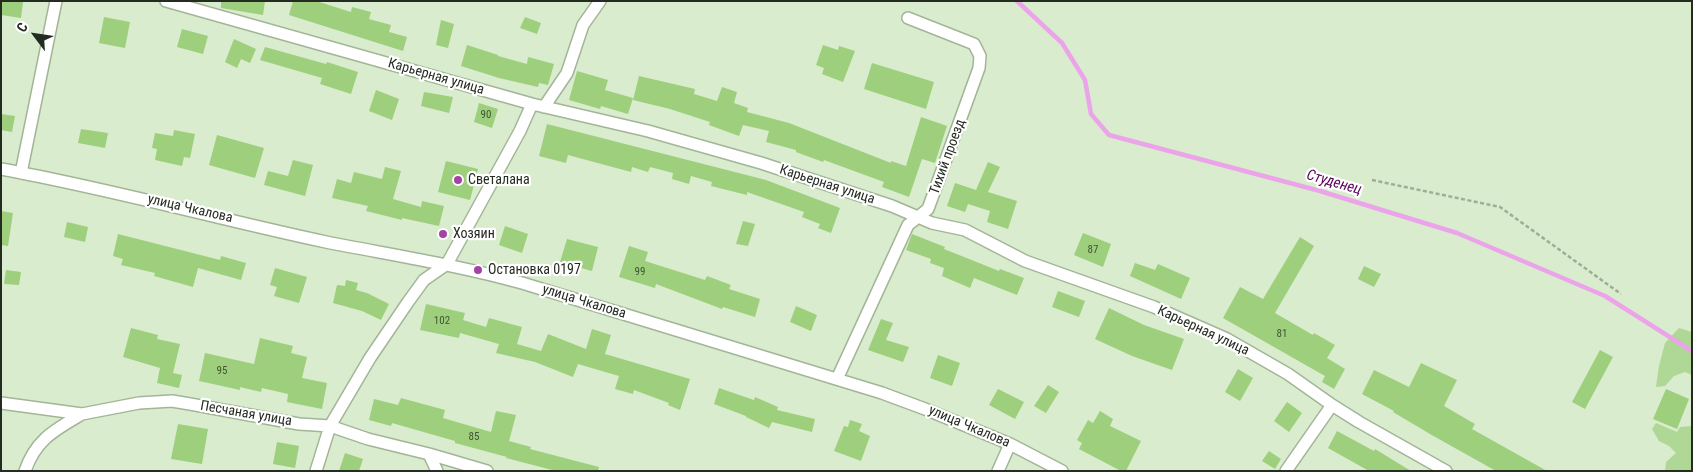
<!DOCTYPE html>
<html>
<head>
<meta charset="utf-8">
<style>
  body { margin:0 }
  #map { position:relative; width:1693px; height:472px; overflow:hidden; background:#d9ecce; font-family:"Roboto Condensed",sans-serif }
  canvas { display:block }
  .frame { position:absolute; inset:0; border:2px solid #242b20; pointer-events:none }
  .north { position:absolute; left:10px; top:10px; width:50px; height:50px; -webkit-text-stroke:4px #fff; paint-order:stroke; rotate:301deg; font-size:14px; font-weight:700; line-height:20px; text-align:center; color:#242b20 }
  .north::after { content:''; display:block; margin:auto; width:18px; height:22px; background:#242b20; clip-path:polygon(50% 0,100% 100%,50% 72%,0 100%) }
</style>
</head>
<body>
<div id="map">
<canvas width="1693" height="472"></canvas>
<div class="frame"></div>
<div class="north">С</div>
</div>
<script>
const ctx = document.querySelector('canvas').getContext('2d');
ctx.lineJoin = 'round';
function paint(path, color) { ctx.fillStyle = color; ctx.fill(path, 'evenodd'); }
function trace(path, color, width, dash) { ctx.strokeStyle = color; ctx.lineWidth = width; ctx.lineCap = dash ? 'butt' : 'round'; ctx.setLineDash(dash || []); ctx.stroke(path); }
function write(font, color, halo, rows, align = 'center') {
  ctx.font = font + ' "Roboto Condensed",sans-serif'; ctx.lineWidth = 4.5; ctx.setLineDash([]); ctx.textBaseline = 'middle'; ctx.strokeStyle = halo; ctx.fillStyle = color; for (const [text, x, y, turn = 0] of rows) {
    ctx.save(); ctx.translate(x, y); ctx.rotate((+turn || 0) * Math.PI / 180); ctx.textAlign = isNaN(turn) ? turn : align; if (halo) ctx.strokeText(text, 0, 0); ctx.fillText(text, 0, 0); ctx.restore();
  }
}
const green = new Path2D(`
  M1679,328L1692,332V375L1685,372L1674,376L1665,386L1656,387L1659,366L1665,343Z
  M1656,423L1677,432L1680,427L1692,426V471H1665L1666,462L1676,453L1669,446L1659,441L1652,429Z`);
const stream = new Path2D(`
  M1017,1L1062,43L1085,80L1091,114L1109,135L1320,191L1457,233L1605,296L1692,351`);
const building = new Path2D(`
  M1,1L23,2L21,18L1,15Z
  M221,1H265L263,15L221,8Z
  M293,1H316L351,12L352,7L371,12L369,19L391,25L389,32L407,37L403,51L289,15Z
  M104,17L130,22L125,48L99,43Z
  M525,17L541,23L537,34L520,28Z
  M441,20L454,24L448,48L436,45Z
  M182,29L208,36L203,54L177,47Z
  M234,39L256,49L250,63L241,59L237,68L225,62Z
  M467,45L498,55V56L527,64L528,57L554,64L548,85L539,83L538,87L499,78L461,66Z
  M823,45L838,50L839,46L855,51L843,82L822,74L824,68L816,65Z
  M265,47L326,64L327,62L358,72L351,94L320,84L322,78L260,60Z
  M872,63L934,82L926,109L864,89Z
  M577,71L608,80L605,90L633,98L628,114L601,106L600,109L569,100Z
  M639,76L695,89L694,94L717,101L722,87L737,92L734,103L748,108L747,112L789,123L891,163V161L906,166L921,117L947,126L935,163L922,159L909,197L882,187L884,182L824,160L823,162L796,152V150L766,142L769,131L743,125L739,136L709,125L710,122L670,109L633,100Z
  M376,90L399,99L392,120L369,111Z
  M424,92L453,97L449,113L421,106Z
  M479,103L498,109L492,128L474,122Z
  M1,114L15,116L12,132L1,130Z
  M547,124L766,180L840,208L831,233L818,228L820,224L802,217L804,212L747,192V195L711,186L712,182L691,176L689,184L672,179L673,173L650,167L648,172L632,167L631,172L568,155L566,163L539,156Z
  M81,129L108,133L105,148L78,143Z
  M174,130L195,134L190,158L184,157L182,166L155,160L157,149L152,148L155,133L173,136Z
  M217,135L264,148L255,178L209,165Z
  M293,160L313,165L305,196L264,185L268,171L288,176Z
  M446,161L478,169L470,200L438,192Z
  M988,162L1000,167L988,192L1017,201L1008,229L987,222L990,211L968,204L965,212L947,206L955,183L976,190Z
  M385,167L401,171L393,199L421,207L422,201L444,206L439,226L402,218V220L366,211L368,206L332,198L337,179L351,183L354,172L382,179Z
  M1,211L13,213L8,246L1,245Z
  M743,221L755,224L748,246L736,244Z
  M67,222L88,227L85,242L64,237Z
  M505,226L528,234L522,253L499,245Z
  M1083,233L1111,244L1103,267L1074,255Z
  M118,234L220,260L221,256L246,263L241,280L198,268L193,287L154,276L155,273L121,265L123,259L113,256Z
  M912,234L945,247L944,249L999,271L1000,269L1024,278L1017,295L974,278L970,288L942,276L944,268L930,263L931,259L906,250Z
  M1300,237L1314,246L1275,313L1313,335L1314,333L1335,345L1327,358L1345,369L1334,389L1322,382L1325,376L1223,318L1240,287L1263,299Z
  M567,239L598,247L592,271L560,262Z
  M629,246L648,252L645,261L705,280L707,276L731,285L729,289L760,299L755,317L723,307L722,309L656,284L655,288L619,277Z
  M1135,263L1155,270L1158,264L1190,278L1181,299L1130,276Z
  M1364,266L1381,274L1374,287L1358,279Z
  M275,268L307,277L299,303L274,296L277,287L270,285Z
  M6,270L21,272L19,285L4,284Z
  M346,280L358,283L356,290L367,293L389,304L381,320L362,311L333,303L337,285L345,286Z
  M1058,291L1085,301L1079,317L1052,307Z
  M426,304L465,313L463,320L486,327L489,318L522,327L517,344L541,351L548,334L586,349L592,329L611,335L605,354L690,379L680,410L668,405L669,403L634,390L633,394L615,389L619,376L578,364L573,377L535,362L496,353L499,344L460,333L459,338L420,330Z
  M796,306L817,315L811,331L790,322Z
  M1109,308L1144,325L1184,339L1172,370L1132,356L1095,339Z
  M881,319L893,323L886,340L909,347L903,362L868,350Z
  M131,328L158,335L157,339L180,344L173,373L182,375L179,388L157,383L160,368L123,357Z
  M260,338L293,346L291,353L307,357L302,378L327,383L322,409L287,402L288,394L262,388L261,392L240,387V390L199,381L205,353L254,364Z
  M1600,350L1613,357L1585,409L1572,402Z
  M938,355L960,363L952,386L930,378Z
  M1421,363L1457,380L1444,406L1475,424L1472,429L1547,471H1496L1430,434L1393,412L1394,411L1362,394L1374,370L1409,387Z
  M1238,369L1253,378L1240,401L1225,392Z
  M1048,385L1059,392L1046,413L1034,406Z
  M719,388L754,400L755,397L778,407L777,410L815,419L812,432L772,422L769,428L746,417V416L714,404Z
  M998,389L1024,402L1015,419L989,405Z
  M1666,389L1689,399L1677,429L1653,419Z
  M401,398L445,410L443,418L491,432L496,411L516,415L509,441L531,447L530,449L599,467L598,471H556L506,458L507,457L455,443V441L392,423L391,426L369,420L374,399L398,405Z
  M1287,402L1302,413L1289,432L1274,421Z
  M1100,411L1113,419L1110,426L1141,441L1126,471H1121L1079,449L1082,443L1077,440L1088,420L1093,423Z
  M850,420L862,424L859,431L870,436L861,461L834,451L844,426L848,427Z
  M178,424L208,429L202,464L171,459Z
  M1337,431L1374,451L1375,449L1411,471H1369L1328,448Z
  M277,442L299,446L295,468L273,464Z
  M1269,451L1281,459L1275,469L1262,461Z
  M345,453L363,459L359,471H339Z`);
const path = new Path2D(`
  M1372,180L1500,207L1621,294`);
const minor = new Path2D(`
  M166,1L532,104L648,131L761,163L892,206L932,223L965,230L1025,261L1154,307L1227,339L1288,374L1332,405L1359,422L1446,471
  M544,107L567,73L583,25L600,1
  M1,169C111,189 218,219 326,242C392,255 458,265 522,283L882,393L925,409L1010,444L1062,471
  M21,173L56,1
  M837,379L908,225L928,209L979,68L980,56L974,44L908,18
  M1,403L82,414L139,403L172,401L190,404L299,424L330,426L368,439L429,454L487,471
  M429,454L437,471
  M25,471C36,439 55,430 82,414
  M316,471L330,426L370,358L408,302L424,280L447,264L520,131L532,104
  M998,471L1010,444
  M1286,471L1332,405`);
const markers = [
  [458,180,5,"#a642a7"],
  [443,234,5,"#a642a7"],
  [478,270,5,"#a642a7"]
];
const numberNames = [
  ["90",486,115],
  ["87",1093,250],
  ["99",640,272],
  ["102",442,321],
  ["81",1282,334],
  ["95",222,371],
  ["85",474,437]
];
const streetNames = [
  ["Карьерная улица",436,77,16],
  ["Тихий проезд",948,157,-70],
  ["Карьерная улица",827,185,18],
  ["улица Чкалова",190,209,13],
  ["улица Чкалова",584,302,17],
  ["Карьерная улица",1203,331,25],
  ["Песчаная улица",246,414,10],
  ["улица Чкалова",969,427,23]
];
const poiNames = [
  ["Светалана",468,180],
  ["Хозяин",453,234],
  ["Остановка 0197",488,270]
];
const waterNames = [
  ["Студенец",1334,183,16]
];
paint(green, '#afd796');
trace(stream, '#eba4e9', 4.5);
paint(building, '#9dcf7d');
trace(minor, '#a3b598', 14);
trace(path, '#9ead95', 2.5, [4, 2.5]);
trace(minor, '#fff', 11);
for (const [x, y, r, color] of markers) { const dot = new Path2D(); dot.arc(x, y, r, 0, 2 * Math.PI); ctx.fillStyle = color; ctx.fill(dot); trace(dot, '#fff', 2); }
write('11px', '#425437', null, numberNames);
write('14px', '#242b20', '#fff', streetNames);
write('14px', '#242b20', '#fff', poiNames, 'left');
write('italic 15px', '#5c025e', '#fff', waterNames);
</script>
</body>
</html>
